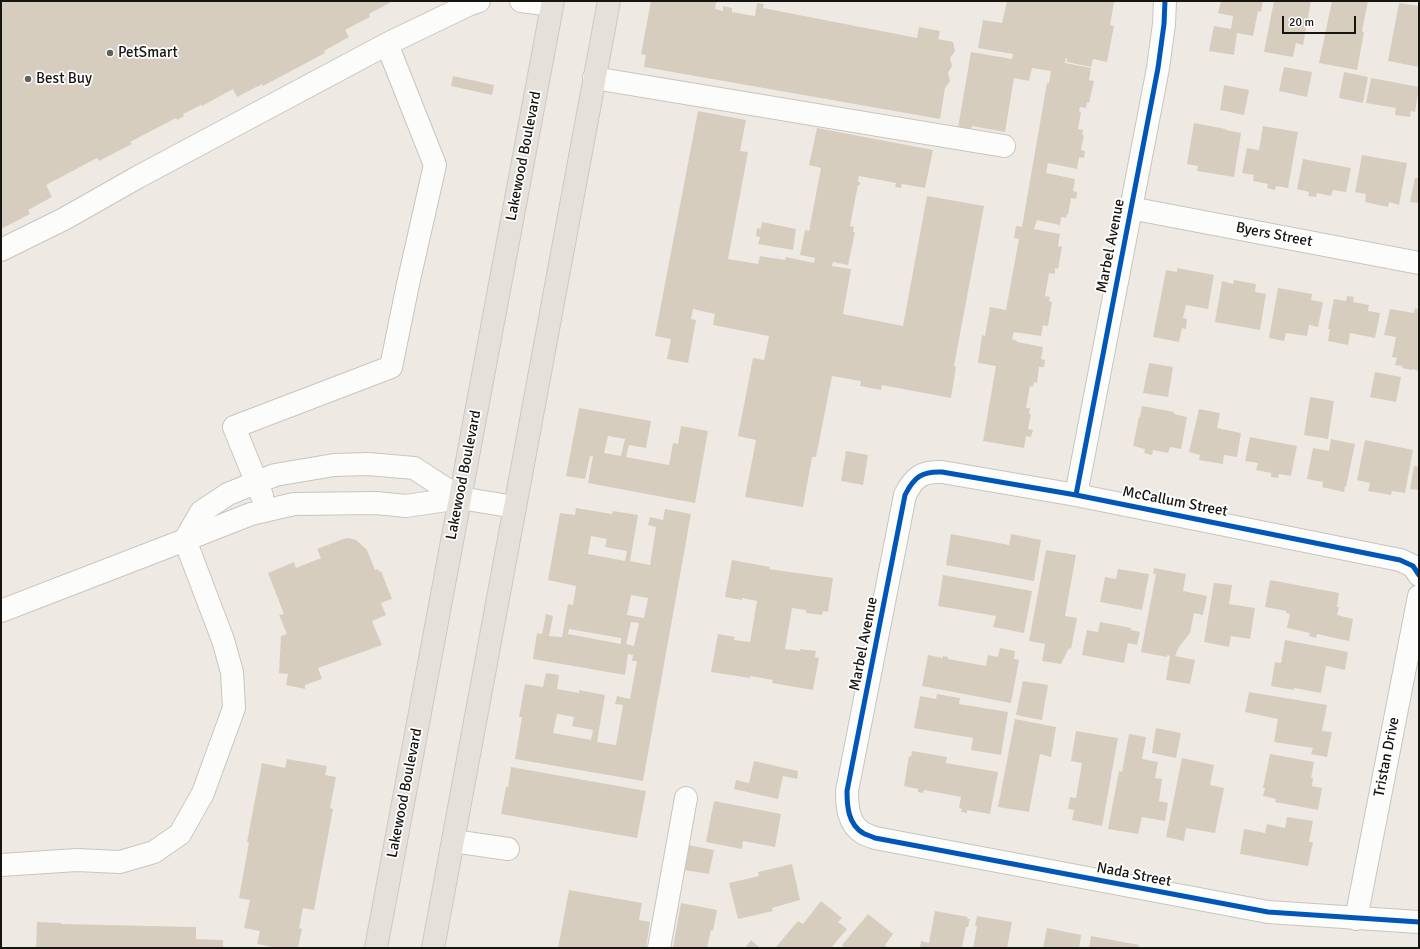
<!DOCTYPE html>
<html>
<head>
<meta charset="utf-8">
<style>
  body { margin:0 }
  #map { position:relative; width:1420px; height:949px; overflow:hidden; background:#eeeae3; font-family:Signika,sans-serif }
  canvas { display:block }
  .frame { position:absolute; inset:0; border:2px solid #171510; pointer-events:none }
  .scale { position:absolute; left:1282px; top:16px; width:74px; height:18px; box-sizing:border-box; border:2px solid #171510; border-top:0; padding-left:5px; font-size:12px; line-height:14px; white-space:nowrap; color:#171510; -webkit-text-stroke:3px #fff; paint-order:stroke }
</style>
</head>
<body>
<div id="map">
<canvas width="1420" height="949"></canvas>
<div class="frame"></div>
<div class="scale">20 m</div>
</div>
<script>
const ctx = document.querySelector('canvas').getContext('2d');
ctx.lineJoin = 'round';
function paint(path, color) { ctx.fillStyle = color; ctx.fill(path, 'evenodd'); }
function trace(path, color, width, dash) { ctx.strokeStyle = color; ctx.lineWidth = width; ctx.lineCap = dash ? 'butt' : 'round'; ctx.setLineDash(dash || []); ctx.stroke(path); }
function write(font, color, halo, rows, align = 'center') {
  ctx.font = font + ' Signika,sans-serif'; ctx.lineWidth = 3.5; ctx.setLineDash([]); ctx.textBaseline = 'middle'; ctx.strokeStyle = halo; ctx.fillStyle = color; for (const [text, x, y, turn = 0] of rows) {
    ctx.save(); ctx.translate(x, y); ctx.rotate((+turn || 0) * Math.PI / 180); ctx.textAlign = isNaN(turn) ? turn : align; if (halo) ctx.strokeText(text, 0, 0); ctx.fillText(text, 0, 0); ctx.restore();
  }
}
const building = new Path2D(`
  M1,1H393L369,14L370,17L345,30L349,37L324,51L325,53L263,86L262,84L237,97L233,89L202,106L201,105L183,114L184,116L177,120L176,118L130,142L132,144L99,161L97,158L46,185L52,197L28,210L30,214L1,229Z
  M651,1H719L716,3L715,9L723,11V6L732,8V12L755,16L757,3L764,4L763,8L917,38L919,27L940,31L938,39L953,42L955,51L950,58L952,66L948,73L950,81L945,88L940,119L644,67L646,55L641,54Z
  M1007,1L1114,2L1110,25L1114,26L1107,62L1093,59L1091,67L1067,62V58H1066L1065,63L1091,68L1089,80L1094,81L1089,103L1087,102L1086,108L1080,107L1079,111L1081,112L1078,129L1083,130L1082,135H1084L1081,150L1085,151L1084,158L1079,157L1077,169L1048,163L1046,173L1075,179L1073,191L1077,192L1076,199L1071,198L1068,215L1067,214L1066,218L1061,217L1060,225L1037,220L1034,229L1060,234L1058,246L1062,247L1058,269L1055,268V274L1049,273L1045,296L1050,297L1049,301L1052,302L1048,326L1043,325L1041,336L1014,332L1012,339L1017,341V342L1043,347L1041,359L1045,360L1044,367H1039L1037,383L1034,382L1033,387L1030,386L1026,408H1030L1029,414H1031L1028,429L1033,430L1031,437L1026,436L1024,448L983,441L996,366L978,363L982,335L985,336L990,307L1006,310L1019,239L1014,238L1016,226L1022,227L1047,83H1049L1051,71L1032,68L1029,81L1014,78L1005,132L972,126L971,130L958,128L971,52L1012,59L1013,54L978,48L983,20L1002,23Z
  M1221,1H1263L1261,12L1258,11L1253,36L1237,33L1234,55L1209,51L1214,26L1231,29L1233,16L1218,13Z
  M1274,1H1311L1303,45L1296,43L1293,57L1264,52Z
  M1332,1H1368L1362,31L1364,32L1357,70L1319,63Z
  M1399,3L1419,6V67L1388,61Z
  M1284,67L1312,72L1307,97L1279,91Z
  M1344,72L1368,77L1363,103L1339,98Z
  M453,76L494,85L492,95L451,86Z
  M1371,78L1419,87L1415,112L1411,111L1410,117L1395,115L1396,108L1366,103Z
  M1224,85L1249,90L1244,115L1220,110Z
  M698,111L746,120L740,151L748,152L728,259L758,264L760,256L785,260L786,257L814,263L815,258L800,255L805,230L809,231L821,168L809,165L817,128L933,150L925,188L902,184L901,188L895,187L896,183L859,176L858,182H860V185H858L850,226L854,227L853,232H855L848,265L833,262L832,266L851,269L843,314L903,326L927,196L984,206L954,366L956,367L951,398L882,385L881,390L860,386L861,381L832,376L816,457H812L803,507L745,497L756,440L738,436L753,358L764,360L769,336L713,325L715,314L693,309L691,319L696,320L688,363L667,359L671,339L655,336Z
  M1194,123L1226,129V130L1241,133L1234,177L1197,171L1198,166L1187,164Z
  M1263,126L1298,132L1288,188L1276,186L1275,190L1267,188L1268,184L1253,181L1254,175L1242,173L1247,148L1259,150Z
  M1362,155L1407,163L1399,205L1389,202L1388,207L1365,202L1366,194L1355,192Z
  M1303,159L1351,168L1346,192L1333,190L1331,196L1317,193L1316,197L1308,196L1309,192L1297,189Z
  M1415,178H1419V203L1410,202Z
  M762,222L796,229L793,250L758,244L760,237L756,236L757,228L761,229Z
  M1177,268L1214,275L1208,309L1186,305L1183,318L1187,319L1186,329L1182,328L1179,342L1153,337L1166,270L1177,272Z
  M1234,280L1256,284L1255,292L1266,294L1260,330L1215,322L1222,281L1233,284Z
  M1278,288L1312,294L1311,300L1323,302L1318,327L1309,325L1307,336L1286,333L1284,341L1269,338Z
  M1347,296L1354,297L1353,302L1369,305L1368,311L1380,313L1375,338L1350,333L1348,345L1328,341L1330,329H1328L1334,299L1346,301Z
  M1415,308L1419,309V371L1412,369V370L1402,368L1403,366L1395,365L1397,358L1392,357L1396,337L1384,335L1390,309L1414,313Z
  M1149,363L1173,367L1168,397L1143,393Z
  M1375,372L1401,377L1396,402L1370,397Z
  M1310,397L1334,401L1328,439L1304,435Z
  M1142,406L1174,412V414L1187,417L1181,449L1170,447L1168,453L1153,450L1152,455L1144,453L1145,449L1133,446L1139,417H1140Z
  M579,408L651,421L646,448L629,445L626,457L669,465L673,443L678,444L681,426L708,431L695,503L588,483L593,456H590L585,479L566,476ZM608,436L625,439L621,456L604,453Z
  M1199,409L1220,413L1217,428L1241,433L1237,457L1224,455L1223,464L1199,460L1200,455L1189,452Z
  M1250,437L1297,446L1291,476L1279,474L1278,478L1271,477V473L1256,470L1258,463L1245,461Z
  M1331,439L1355,444L1346,487L1345,486L1344,492L1322,487L1323,482L1307,479L1313,448L1329,451Z
  M1365,440L1413,450L1405,493L1392,491L1391,495L1368,491L1370,483L1357,480Z
  M846,451L868,455L863,485L841,481Z
  M1414,466L1419,467V490L1410,489Z
  M576,508L612,514L613,511L638,515L630,561L650,565L656,527L648,525L650,517L663,520L665,509L691,514L643,781L515,759L522,717H519L525,684L543,687L546,673L559,675L557,689L579,693V690L605,695L597,742L616,745L623,705L615,704L617,696L630,699L637,661H632L633,655L628,654L625,675L533,659L537,633L542,634L546,614L553,616L549,636L562,637L568,604L573,605L576,586L548,580L560,513L575,515ZM591,536L607,539L605,547L627,551L625,561L588,554ZM631,595L648,598L644,618L627,615ZM631,622L639,623L634,646L626,644ZM569,629L621,638V644L568,634ZM557,714L574,717L572,726L593,730L591,740L553,733Z
  M951,534L1009,545L1011,534L1041,540L1034,581L946,565Z
  M349,538L356,540L367,550L375,570L378,569L379,572L381,571L392,599L381,603L386,615L372,621L382,645L318,668L322,679L305,685V689L286,685L288,674L279,673L281,636L287,634L279,615L284,614L268,573L294,562L296,568L321,558L317,549L343,539Z
  M1046,550L1076,555L1065,616L1077,618L1071,649L1069,648L1061,664L1042,661L1045,644L1029,641Z
  M732,560L770,567L769,569L833,578L828,612L823,611L822,615L806,613V610L792,608L785,649L800,651V649L816,651L815,657L819,658L813,690L772,683L773,680L750,676V678L711,672L718,634L735,637L734,640L750,642L757,601L742,598V600L725,597Z
  M1154,568L1186,574L1183,591L1207,596L1203,615L1194,613L1190,633L1179,647L1175,656L1195,660L1190,684L1166,680L1170,656L1167,655V657L1141,652L1156,574H1153Z
  M1118,569L1149,574L1142,610L1100,602L1105,577L1116,579Z
  M943,575L1032,591L1024,633L993,627L996,616L938,606Z
  M1270,580L1339,593L1337,607H1339L1337,615L1353,619L1349,641L1317,634L1316,638L1309,636L1310,633L1287,628L1290,614L1286,613V611L1265,607Z
  M1214,583L1232,585L1229,604L1255,608L1250,639L1231,636L1229,647L1204,642Z
  M1100,622L1131,628V630L1140,632L1137,645L1128,643L1124,663L1082,655L1087,630L1098,632Z
  M1285,640L1348,652L1345,670L1326,666L1321,693L1294,688V690L1271,686L1275,662L1281,663Z
  M1000,648L1015,651L1014,659L1019,660L1011,703L922,686L928,655L943,658V656L948,657V659L986,666L988,655L998,657Z
  M1023,681L1048,685L1042,720L1016,715Z
  M1249,692L1327,705L1322,731L1332,732L1327,757L1311,754L1313,748L1274,742L1278,719L1245,712Z
  M937,694L960,698L959,704L1008,712L1001,755L971,750L973,738L914,728L920,696L936,699Z
  M1015,719L1056,727L1051,757L1040,754L1029,812L998,807Z
  M1156,728L1181,733L1176,758L1152,753Z
  M1076,731L1118,738L1102,826L1072,820L1074,810L1068,809L1070,797L1076,798L1082,763L1071,761Z
  M1129,734L1146,737L1142,759L1158,762L1155,778L1162,779L1159,801L1168,803L1165,821L1142,817L1138,834L1108,829L1119,771L1122,772Z
  M912,751L947,757L946,763L998,772L990,814L967,810V813L961,812L962,809L959,808L961,797L924,790L923,793L918,792V789L904,786L909,756L911,757Z
  M1270,754L1314,762L1311,778H1313L1312,786L1322,788L1318,810L1275,802L1276,799L1263,796L1265,788H1263Z
  M1182,758L1214,765L1210,785L1224,788L1215,833L1186,828L1184,841L1166,837Z
  M287,759L327,766L325,775L336,777L330,808L333,809L314,910L303,908L299,928L302,929L298,948H272V947L257,944L260,931L244,928L250,900L239,898L249,842H247L262,763L285,768Z
  M754,761L798,771L797,779L783,776L778,799L734,789L736,780L749,783Z
  M511,767L646,791L637,838L501,814L506,787H508Z
  M714,801L781,814L775,847L743,841L742,849L706,842Z
  M1287,817L1313,821L1309,842H1313L1308,866L1240,854L1244,829L1265,833L1267,824L1285,828Z
  M688,845L714,850L709,874L684,870Z
  M792,864L800,900L772,908L773,911L738,919L729,883L759,876L758,872Z
  M569,890L642,903L639,920L650,922L646,948H558Z
  M821,901L842,918L838,922L847,929L831,948H775L798,921L803,924Z
  M681,903L717,910L713,931L711,930L707,948L673,947Z
  M935,911L968,917L967,919H970L968,927H966L962,948H920L921,941L929,943Z
  M868,914L893,934L885,945L888,948H845L842,945Z
  M977,916L1012,922L1007,948H973L977,927L975,926Z
  M37,922L61,923V924L196,927V939L223,940V948H36Z
  M1047,928L1081,935L1079,948H1043Z
  M1091,936L1139,945L1138,948H1089Z
  M751,940L760,948H745Z`);
const minor = new Path2D(`
  M521,1L552,5
  M594,78L1004,146
  M1130,208L1419,263
  M1,250L64,219L138,177L387,44L470,4L479,1
  M1076,495L1158,68L1164,24L1165,1
  M262,496L234,427L391,367L408,284L435,165L387,44
  M460,498L414,468L368,464L334,465L275,475L228,494L201,512L185,540L251,514L294,504L376,503L406,506L460,498L515,507
  M1419,575L1413,566L1400,560L1076,495L942,472C922,471 914,477 905,495L847,791C847,806 848,824 863,833C866,835 871,836 875,838L1268,912L1419,922
  M1,611L185,540L223,640L232,672L234,708L203,793L180,834L154,852L120,862L77,860L1,865
  M453,841L508,849
  M1356,919L1419,596
  M659,948L686,798`);
const major = new Path2D(`
  M376,948L553,1
  M433,948L609,1`);
const cycleway = new Path2D(`
  M1076,495L1158,68L1164,24L1165,1
  M1419,575L1413,566L1400,560L1076,495L942,472C922,471 914,477 905,495L847,791C847,806 848,824 863,833C866,835 871,836 875,838L1268,912L1419,922`);
const markers = [
  [110,53,4,"#62605a"],
  [28,79,4,"#62605a"]
];
const poiNames = [
  ["PetSmart",118,53],
  ["Best Buy",36,79]
];
const streetNames = [
  ["Lakewood Boulevard",524,156,-79],
  ["Byers Street",1274,235,11],
  ["Marbel Avenue",1111,246,-79],
  ["Lakewood Boulevard",464,475,-79],
  ["McCallum Street",1175,502,11],
  ["Marbel Avenue",864,644,-79],
  ["Tristan Drive",1387,757,-79],
  ["Lakewood Boulevard",405,793,-79],
  ["Nada Street",1134,875,11]
];
paint(building, '#d7cdbf');
trace(minor, '#c8c5bf', 24);
trace(major, '#cac9c5', 24);
trace(minor, '#fcfcfb', 22);
trace(major, '#e6e0da', 22);
trace(cycleway, '#0057b8', 5);
for (const [x, y, r, color] of markers) { const dot = new Path2D(); dot.arc(x, y, r, 0, 2 * Math.PI); ctx.fillStyle = color; ctx.fill(dot); trace(dot, '#fff', 1.5); }
write('15px', '#171510', '#fff', poiNames, 'left');
write('15px', '#171510', '#fff', streetNames);
</script>
</body>
</html>
